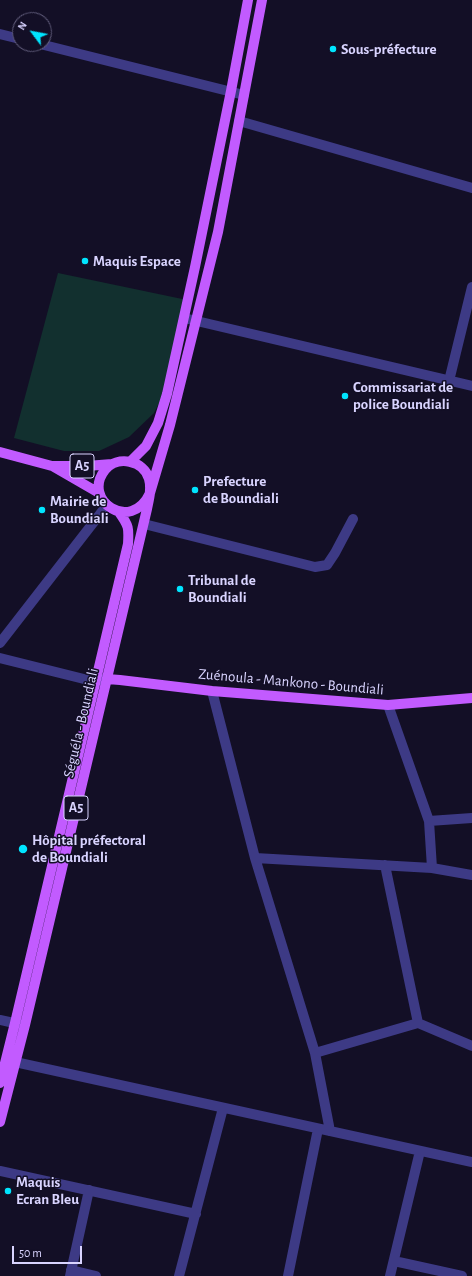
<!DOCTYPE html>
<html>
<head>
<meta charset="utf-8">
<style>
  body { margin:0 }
  #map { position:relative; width:472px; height:1276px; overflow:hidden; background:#130f26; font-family:"Alegreya Sans",sans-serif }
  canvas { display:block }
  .north { position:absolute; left:12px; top:12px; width:40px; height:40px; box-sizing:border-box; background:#130f26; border:1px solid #625e7d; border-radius:50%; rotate:302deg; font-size:11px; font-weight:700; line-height:16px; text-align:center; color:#d9d4ff }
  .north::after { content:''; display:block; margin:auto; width:14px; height:18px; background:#00e5ff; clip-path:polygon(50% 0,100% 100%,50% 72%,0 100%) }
  .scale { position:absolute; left:12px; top:1246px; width:70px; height:18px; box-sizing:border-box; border:2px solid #d9d4ff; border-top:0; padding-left:5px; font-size:12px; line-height:14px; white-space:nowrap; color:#d9d4ff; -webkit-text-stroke:3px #130f26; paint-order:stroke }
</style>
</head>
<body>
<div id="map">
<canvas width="472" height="1276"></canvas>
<div class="north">N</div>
<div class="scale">50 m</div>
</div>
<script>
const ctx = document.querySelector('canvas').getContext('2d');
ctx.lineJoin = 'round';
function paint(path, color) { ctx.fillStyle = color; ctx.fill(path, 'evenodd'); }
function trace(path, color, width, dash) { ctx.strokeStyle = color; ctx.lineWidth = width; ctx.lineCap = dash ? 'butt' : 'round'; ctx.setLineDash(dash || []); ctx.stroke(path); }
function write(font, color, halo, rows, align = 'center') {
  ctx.font = font + ' "Alegreya Sans",sans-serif'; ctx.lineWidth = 3; ctx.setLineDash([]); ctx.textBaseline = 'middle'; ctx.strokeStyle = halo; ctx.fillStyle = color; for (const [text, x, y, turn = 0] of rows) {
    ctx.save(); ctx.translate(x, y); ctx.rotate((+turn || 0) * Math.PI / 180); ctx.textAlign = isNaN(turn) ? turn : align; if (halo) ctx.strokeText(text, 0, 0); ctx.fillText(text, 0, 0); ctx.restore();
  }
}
const green = new Path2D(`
  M58,273L187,300L168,385L154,413L129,437L99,451H64L14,438Z`);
const minor = new Path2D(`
  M0,34L20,39
  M40,44L244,95
  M239,121L472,188
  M184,318L472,386
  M449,381L472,287
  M144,524L315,567L327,565L335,553L353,519
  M0,643L107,505
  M0,658L92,681L107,679
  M212,691L255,858L315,1053L330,1131
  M388,705L429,821L472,818
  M429,821L432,868
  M255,858L432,868L472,875
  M385,865L418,1023
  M0,1020L23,1025
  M315,1053L418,1023L472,1046
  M15,1062L472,1162
  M0,1171L196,1214
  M394,1261L462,1276
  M71,1270L96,1276
  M70,1276L89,1190
  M179,1276L223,1108
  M288,1276L318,1129
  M390,1276L420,1151`);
const major = new Path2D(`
  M0,452L52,466H87L112,464
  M131,461L146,446L158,423L167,394L195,267L231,91L248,0
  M54,467L99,493
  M107,679L120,680L212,691L388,705L472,698
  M0,1083L15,1023L128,544C129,528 129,526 119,512
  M0,1122L25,1025L147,509C149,499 152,489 149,479C144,460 117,455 105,470C81,500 131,534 150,493L170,425L218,232L262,0`);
const markers = [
  [333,49,4,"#00e5ff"],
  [85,261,4,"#00e5ff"],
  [345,396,4,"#00e5ff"],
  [195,490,4,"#00e5ff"],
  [42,510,4,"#00e5ff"],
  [180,589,4,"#00e5ff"],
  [23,849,5,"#00e5ff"],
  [8,1191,4,"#00e5ff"]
];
const shields = [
  [82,466,24],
  [76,808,24]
];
const shieldNames = [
  ["A5",82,466],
  ["A5",76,808]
];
const poiNames = [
  ["Sous-préfecture",341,49],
  ["Maquis Espace",93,261],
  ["Commissariat de",353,387],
  ["police Boundiali",353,404],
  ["Prefecture",203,481],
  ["de Boundiali",203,498],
  ["Mairie de",50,501],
  ["Boundiali",50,518],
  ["Tribunal de",188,580],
  ["Boundiali",188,597],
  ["Hôpital préfectoral",32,840],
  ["de Boundiali",32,857],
  ["Maquis",16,1182],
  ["Ecran Bleu",16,1199]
];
const streetNames = [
  ["Zuénoula - Mankono - Boundiali",291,682,5],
  ["Séguéla - Boundiali",81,723,-77]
];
paint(green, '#12302f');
trace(minor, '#3d3a85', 10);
trace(major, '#c25bff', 10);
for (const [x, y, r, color] of markers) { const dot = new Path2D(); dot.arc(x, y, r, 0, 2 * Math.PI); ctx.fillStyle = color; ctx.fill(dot); trace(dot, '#130f26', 1.5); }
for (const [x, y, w] of shields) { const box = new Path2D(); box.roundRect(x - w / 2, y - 12, w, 24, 3); ctx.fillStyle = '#130f26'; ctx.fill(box); trace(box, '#d9d4ff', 1); }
write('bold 14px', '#d9d4ff', null, shieldNames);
write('bold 15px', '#d9d4ff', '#130f26', poiNames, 'left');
write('15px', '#d9d4ff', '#130f26', streetNames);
</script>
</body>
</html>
